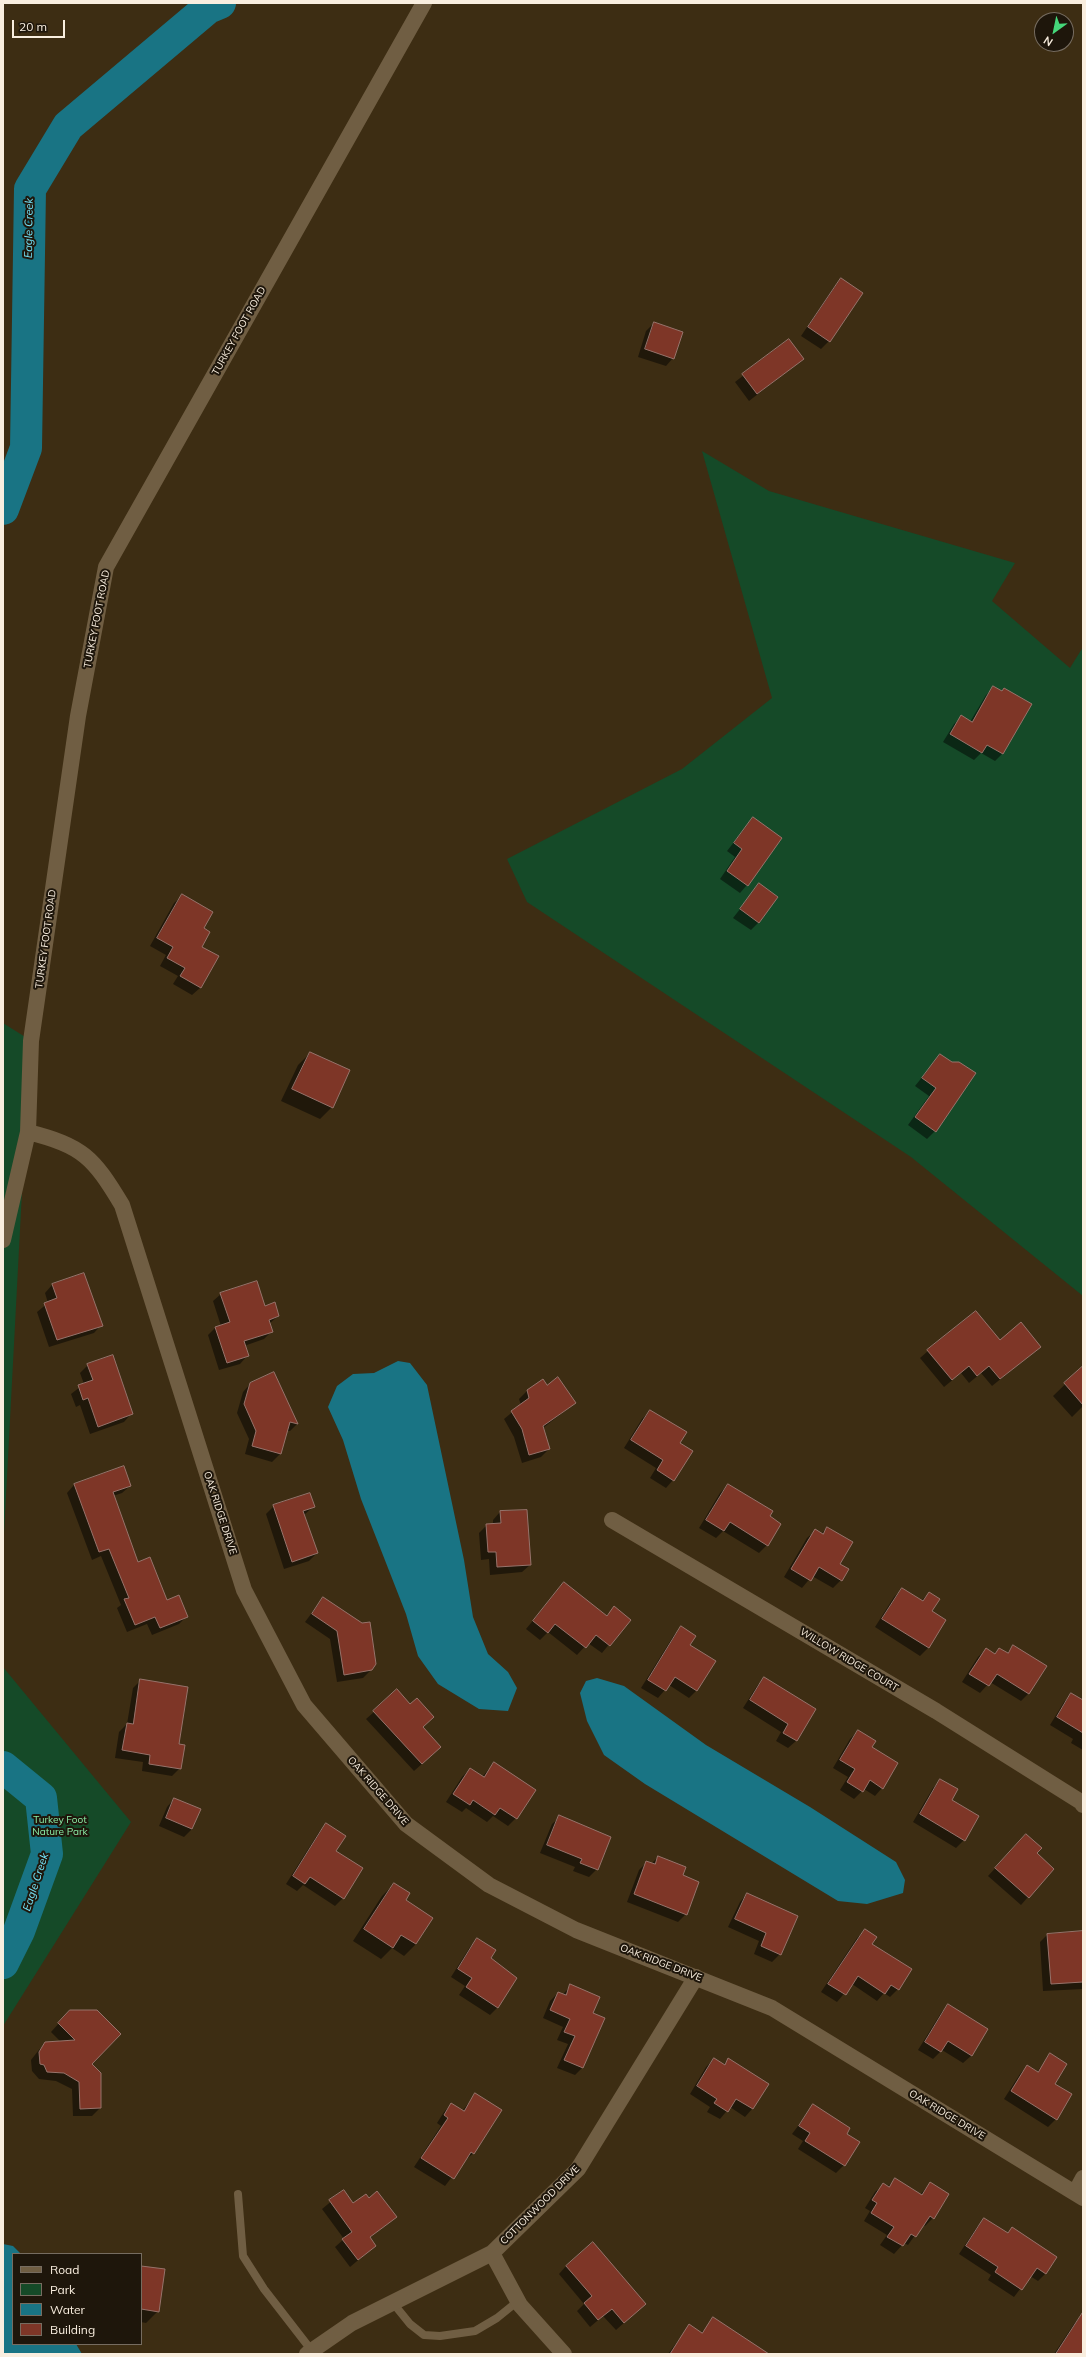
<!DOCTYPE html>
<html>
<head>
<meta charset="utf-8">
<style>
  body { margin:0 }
  #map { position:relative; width:1086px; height:2357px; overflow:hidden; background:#3d2d13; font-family:Mulish,sans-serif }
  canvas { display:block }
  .frame { position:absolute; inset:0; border:4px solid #f9eedf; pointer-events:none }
  .legend { position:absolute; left:12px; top:2253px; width:130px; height:92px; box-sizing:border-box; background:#1e160b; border:1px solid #766c60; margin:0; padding:5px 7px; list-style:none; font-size:12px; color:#f9eedf }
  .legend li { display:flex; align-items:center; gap:8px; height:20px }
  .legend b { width:20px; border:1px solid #766c60 }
  .north { position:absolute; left:1034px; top:12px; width:40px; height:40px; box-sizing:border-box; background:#1e160b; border:1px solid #766c60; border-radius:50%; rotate:213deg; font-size:11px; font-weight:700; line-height:16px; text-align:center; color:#f9eedf }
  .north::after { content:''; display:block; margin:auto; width:14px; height:18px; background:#45d77a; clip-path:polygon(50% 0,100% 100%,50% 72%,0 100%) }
  .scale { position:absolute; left:12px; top:20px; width:53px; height:18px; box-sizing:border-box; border:2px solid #f9eedf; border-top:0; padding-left:5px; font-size:12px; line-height:14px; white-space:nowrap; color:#f9eedf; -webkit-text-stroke:3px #1e160b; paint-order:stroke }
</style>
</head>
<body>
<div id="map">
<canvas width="1086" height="2357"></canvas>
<div class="frame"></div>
<ul class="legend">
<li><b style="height:5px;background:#705e43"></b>Road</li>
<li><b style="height:11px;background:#154a28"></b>Park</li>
<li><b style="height:11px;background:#197484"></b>Water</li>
<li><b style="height:11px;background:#7e3627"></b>Building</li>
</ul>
<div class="north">N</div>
<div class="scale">20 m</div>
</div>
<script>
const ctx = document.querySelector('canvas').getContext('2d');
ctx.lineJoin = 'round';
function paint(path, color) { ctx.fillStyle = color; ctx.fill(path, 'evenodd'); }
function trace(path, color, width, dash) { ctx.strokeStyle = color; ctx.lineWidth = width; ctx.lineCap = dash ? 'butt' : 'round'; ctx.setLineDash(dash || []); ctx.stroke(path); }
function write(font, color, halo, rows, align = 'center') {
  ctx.font = font + ' Mulish,sans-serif'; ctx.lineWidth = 4; ctx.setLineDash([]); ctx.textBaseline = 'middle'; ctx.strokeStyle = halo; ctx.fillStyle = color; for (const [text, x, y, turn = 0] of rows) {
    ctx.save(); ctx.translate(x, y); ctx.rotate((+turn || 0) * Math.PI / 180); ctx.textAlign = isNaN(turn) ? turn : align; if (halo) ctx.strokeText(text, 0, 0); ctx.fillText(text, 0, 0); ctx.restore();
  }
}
const green = new Path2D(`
  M702,451L769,491L1015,563L992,601L1070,668L1083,647V1296L911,1157L527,902L507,859L682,769L772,698Z
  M3,1023L30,1040L3,1553Z
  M3,1667L131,1822L3,2026Z`);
const water = new Path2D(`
  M398,1361L410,1363L427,1385L464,1560L473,1617L488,1654L508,1672L517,1688L508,1711L479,1709L438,1684L418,1656L406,1614L361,1499L343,1440L328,1407L337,1386L353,1374L374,1373Z
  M597,1678L624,1686L706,1745L810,1807L896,1862L905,1880L903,1893L867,1904L838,1901L645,1784L604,1755L587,1721L580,1693L586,1681Z
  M3,2244L13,2246L21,2254H13V2344H76L82,2354H3Z`);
const shadow = new Path2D(`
  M841,279L862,293L829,341L821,349L801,336L834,287Z
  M654,323L673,358L666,366L638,357L646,331Z
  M789,340L803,359L749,401L735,382Z
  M994,687L1002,754L995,761L981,753L974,760L943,742L954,724L961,717L970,722L986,695Z
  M753,818L747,885L740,893L720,879L735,857L727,851Z
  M759,885V922L751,930L733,918Z
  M182,896L202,929L200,947L217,957L200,988L192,995L173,984L178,976L160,966L166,955L150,946L174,903Z
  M310,1053L332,1107L320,1119L281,1101L298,1065Z
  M940,1055L935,1131L927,1139L908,1125L929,1096L915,1086Z
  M84,1274L101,1325L94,1333L49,1347L37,1312L48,1303L45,1293L52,1285Z
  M221,1294L264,1307L278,1316L269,1324L272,1331L264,1339L244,1346L247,1356L240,1364L219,1370L208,1335L215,1328L221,1326L213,1301Z
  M1000,1341L1040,1347L992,1386L981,1373L969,1383L961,1373L944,1387L920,1358L928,1351Z
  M88,1365L131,1414L124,1422L90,1434L80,1405L76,1407L71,1394L84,1384L80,1373Z
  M1083,1367V1406L1072,1417L1053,1396Z
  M273,1373L297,1424L290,1431H287L280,1454L272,1462L245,1454L249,1439L237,1413L243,1392L251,1383Z
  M547,1387L575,1403L543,1428L549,1449L541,1457L522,1463L514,1437L504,1419L521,1405L519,1399L527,1391Z
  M650,1411L679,1444L673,1480L666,1488L650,1478L656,1468L624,1448L642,1419Z
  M74,1485L130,1486L122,1493L113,1496L137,1563L166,1601L187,1616L179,1624L152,1635L147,1624L127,1632L117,1608L121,1605L101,1556L92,1560L67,1493Z
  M728,1485L768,1517L767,1545L759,1553L723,1531L716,1538L699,1528L720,1493Z
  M274,1506H314L304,1515L317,1553L309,1561L284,1569L266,1514Z
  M500,1512L530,1565L522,1572L490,1575L489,1559L481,1560L479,1533L487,1525L493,1524V1520Z
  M827,1528L839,1564L841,1580L833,1588L812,1576L802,1588L784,1577L807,1538L815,1531L821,1534Z
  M564,1583L606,1616L614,1608L629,1620L602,1653L588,1643L577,1655L548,1632L540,1640L526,1629Z
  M902,1589L921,1601L929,1593L931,1612L945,1620L928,1648L920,1656L875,1627L894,1597Z
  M323,1598L371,1670L363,1678L337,1682L330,1639L305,1622Z
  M681,1628L697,1690L689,1698L669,1685L658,1698L641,1688L674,1635Z
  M1013,1646L1029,1693L1021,1701L990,1682L980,1693L962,1682L978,1657L986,1649L994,1654L999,1649L1006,1654Z
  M764,1678L815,1710L796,1741L788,1748L776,1741L781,1732L743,1708L757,1686Z
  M140,1681L178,1745L180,1768L172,1776L142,1771L143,1762L115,1758L119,1732L127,1724L133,1688Z
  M1071,1695L1083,1702V1750L1071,1743L1073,1739L1050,1725L1064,1702Z
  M374,1712L421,1727L432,1755L414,1771L366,1719Z
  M858,1731L870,1747L882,1788L875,1796L864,1789L854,1799L840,1790L848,1777L833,1768L850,1739Z
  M494,1763L516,1818L508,1826L493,1816L487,1822L466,1808L462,1812L446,1802L462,1777L470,1769L482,1777Z
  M941,1780L950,1800L964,1840L956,1848L913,1822L933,1788Z
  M174,1799L200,1810L192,1829L184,1837L159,1826L167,1807Z
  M560,1817L597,1869L589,1877L573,1871L575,1867L540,1853L552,1824Z
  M326,1825L334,1851L343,1898L335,1906L303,1885L297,1891L286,1884L319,1832Z
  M1026,1835L1028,1897L1021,1905L988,1876Z
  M658,1857L681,1876L686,1914L678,1922L627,1902L639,1870L647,1862L651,1864Z
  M394,1884L404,1901L432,1918L416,1944L404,1956L392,1948L381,1959L353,1941L382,1896Z
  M747,1894L780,1954L772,1962L754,1954L759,1941L728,1927L740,1902Z
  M865,1931L871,1944L898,1989L890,1997L884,1993L877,2001L852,1984L837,2002L821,1992L857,1938Z
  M1083,1932V1989L1043,1991L1040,1942L1047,1935Z
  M478,1939L490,1959L498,2007L490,2015L459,1995L465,1986L451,1977L470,1947Z
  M571,1986L592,2013L582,2068L575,2075L557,2068L568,2044L557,2040L563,2027L543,2018L550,2001L558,1993L562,1995Z
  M948,2005L987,2030L971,2056L963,2063L942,2050L933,2059L918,2050L941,2013Z
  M70,2011L90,2065L100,2108L92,2116H73L72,2089L56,2081L39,2079L32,2071L31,2060L38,2051L46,2043L61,2042L51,2032Z
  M1050,2055L1056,2119L1048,2127L1004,2099L1020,2074L1027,2066L1037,2072Z
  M714,2059L723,2065L729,2060L768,2084L752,2109L745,2117L730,2107L720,2119L707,2112L710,2107L690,2094L706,2067Z
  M476,2094L474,2153L465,2160L445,2186L414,2167L441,2126L437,2123L444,2112L451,2104L462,2111Z
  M813,2106L845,2134L844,2165L836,2173L798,2149L803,2141L792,2134Z
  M895,2180L920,2195L930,2183L933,2218L925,2226L923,2224L908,2245L904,2243L894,2254L880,2245L887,2235L864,2221L870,2211L865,2208L875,2192L883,2185L887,2187Z
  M344,2191L353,2204L369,2199L395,2217L369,2238L375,2246L350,2267L335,2247L344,2239L322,2209Z
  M985,2219L1007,2233L1012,2229L1045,2274L1038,2281L1030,2276L1014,2297L988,2280L991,2275L959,2254L977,2227Z
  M566,2266L645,2304L616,2330L603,2316L590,2327L577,2311L584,2304L559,2274Z
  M141,2267L158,2311L146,2323L141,2322Z
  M1081,2316L1083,2354H1054L1074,2324Z
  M713,2319L767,2354H668L689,2326L701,2333Z`);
const river = new Path2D(`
  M3,509L26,448L30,189L68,126L208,8L220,3
  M3,1767L41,1798L47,1854L19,1931L3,1963`);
const building = new Path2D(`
  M841,278L863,293L830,342L808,327Z
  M654,322L683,332L674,359L645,349Z
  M789,339L804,359L757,394L742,374Z
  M993,686L1002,691L1004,688L1032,704L1003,754L987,745L982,753L950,734L961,715L972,722Z
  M753,817L782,838L748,886L727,871L742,849L734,843Z
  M759,883L778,897L759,923L740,909Z
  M182,894L213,912L204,928L210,932L202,947L219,956L201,988L180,976L185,968L167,958L173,947L157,938Z
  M310,1052L350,1070L333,1108L292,1089Z
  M940,1054L952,1062H959L976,1073L936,1132L915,1117L936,1088L922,1078Z
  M84,1273L103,1326L57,1340L44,1303L57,1298L52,1284Z
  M257,1281L265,1306L275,1302L279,1316L269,1320L273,1332L244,1341L249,1356L227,1363L215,1327L230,1322L220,1293Z
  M976,1311L1000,1340L1021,1322L1041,1347L1000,1379L989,1366L977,1376L969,1366L952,1380L927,1350Z
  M113,1355L133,1414L98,1427L88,1398L83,1400L78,1385L93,1380L87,1364Z
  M1083,1366V1405L1064,1383Z
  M274,1372L298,1424L290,1422L281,1454L252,1446L256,1431L244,1404L250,1383Z
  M558,1377L576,1403L543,1426L550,1449L529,1455L522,1429L511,1411L529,1398L527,1390L543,1379L547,1385Z
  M650,1410L687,1432L680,1443L693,1451L674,1481L657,1470L663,1460L631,1440Z
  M124,1466L131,1486L113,1492L138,1562L150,1557L167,1600L179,1595L188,1617L160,1628L155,1617L135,1625L124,1599L129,1598L109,1549L99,1552L74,1484Z
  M728,1484L773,1511L770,1516L781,1524L768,1546L730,1522L724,1531L706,1520Z
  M310,1493L315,1507L303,1511L318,1553L292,1562L273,1505Z
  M527,1510L531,1565L497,1567L496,1552H488L486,1524L501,1523L500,1511Z
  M827,1527L853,1542L840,1564L849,1569L842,1581L819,1567L811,1581L791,1569L815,1529L823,1534Z
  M564,1582L607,1616L614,1606L631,1620L610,1646L596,1635L586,1648L555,1624L548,1633L533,1621Z
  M902,1588L923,1601L929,1592L940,1599L932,1611L946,1620L929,1648L882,1619Z
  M323,1597L362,1623L370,1622L376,1664L372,1670L344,1675L337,1631L312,1614Z
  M681,1626L696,1636L690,1645L716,1661L697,1691L675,1677L666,1691L648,1680Z
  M1013,1645L1047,1666L1029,1694L997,1674L989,1686L969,1674L986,1648L995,1654L999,1648L1008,1653Z
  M764,1677L816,1709L797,1741L783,1733L788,1724L750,1700Z
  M140,1679L188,1687L179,1744L185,1745L181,1769L149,1764L150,1755L122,1750L127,1723L133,1724Z
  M397,1689L410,1704L417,1698L434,1717L423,1727L441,1747L422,1764L373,1711Z
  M1071,1693L1083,1700V1733L1057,1717Z
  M858,1730L876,1741L872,1747L898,1763L883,1789L870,1780L863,1792L847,1782L855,1769L840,1760Z
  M494,1762L536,1790L517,1819L500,1808L495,1815L473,1800L470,1805L453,1794L470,1768L484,1777Z
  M940,1779L958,1789L952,1800L979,1816L965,1841L920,1814Z
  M174,1798L201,1809L192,1829L166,1818Z
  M559,1815L611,1837L598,1870L580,1863L582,1859L547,1845Z
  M326,1823L346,1836L336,1851L363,1868L344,1899L310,1877L305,1884L293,1876Z
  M1026,1834L1042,1848L1037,1853L1054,1869L1029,1898L995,1868Z
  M658,1856L686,1867L683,1875L699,1882L687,1915L634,1894L646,1861L655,1864Z
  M394,1883L410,1893L406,1900L433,1918L416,1944L401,1935L393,1948L364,1929Z
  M747,1893L798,1916L781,1955L761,1946L766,1933L735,1919Z
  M865,1929L877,1937L872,1944L912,1969L899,1990L891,1985L885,1994L858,1976L846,1995L828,1984Z
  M1083,1931V1982L1051,1984L1047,1934Z
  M477,1938L496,1950L491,1958L517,1978L498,2008L466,1987L472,1978L458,1969Z
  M570,1984L600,1997L593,2013L605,2018L583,2068L564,2060L575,2036L564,2032L570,2019L550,2010L558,1992L566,1995Z
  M948,2004L988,2029L972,2056L948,2041L941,2052L925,2042Z
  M70,2010H97L121,2034L92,2064L101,2073V2108L80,2109L79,2082L64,2073L47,2072L44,2065L40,2064L39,2052L45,2042L75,2040L58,2023Z
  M1050,2053L1067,2064L1055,2084L1072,2094L1057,2120L1011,2091L1027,2065L1038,2072Z
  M714,2058L725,2065L728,2058L769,2084L753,2109L736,2099L728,2112L714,2103L717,2099L697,2086Z
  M475,2093L502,2110L474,2154L471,2152L454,2179L421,2158L448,2118L444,2115L451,2103L464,2111Z
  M813,2104L850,2128L847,2134L860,2142L845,2166L805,2141L810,2133L799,2126Z
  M895,2178L922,2195L930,2182L949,2194L934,2219L930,2216L916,2237L911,2234L903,2246L887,2237L894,2227L871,2213L877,2203L872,2200L883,2183L889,2187Z
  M344,2190L353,2203L366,2194L369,2198L377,2191L397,2217L370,2237L376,2246L358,2260L342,2239L352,2232L329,2200Z
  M984,2218L1008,2233L1012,2227L1057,2257L1046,2274L1037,2268L1022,2290L995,2272L998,2267L966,2246Z
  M593,2242L646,2304L624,2323L612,2309L598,2320L584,2303L592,2296L566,2266Z
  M141,2266L165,2269L159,2312L141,2309Z
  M1083,2312V2354H1056Z
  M713,2317L769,2354H670L689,2324L702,2333Z`);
const lane = new Path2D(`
  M238,2194L243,2256L264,2289L312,2351
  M393,2303L410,2324L424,2335L440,2336L475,2331L497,2318L518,2301`);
const street = new Path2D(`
  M28,1132C83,1146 93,1157 122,1205L244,1590L304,1705L406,1824L489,1885L576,1930L772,2008L1083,2198
  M3,1240L28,1132L31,1041L78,716L106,567L424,3
  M612,1520L936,1711L1081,1802L1083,1805
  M1075,2193L1083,2178
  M492,2253L520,2305L564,2354
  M307,2354L352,2323L492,2253L578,2169L696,1977`);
const streetNames = [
  ["TURKEY FOOT ROAD",239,331,-61],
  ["TURKEY FOOT ROAD",97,619,-79],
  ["TURKEY FOOT ROAD",46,939,-82],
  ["OAK RIDGE DRIVE",220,1513,72],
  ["WILLOW RIDGE COURT",849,1660,31],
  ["OAK RIDGE DRIVE",378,1791,49],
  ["OAK RIDGE DRIVE",661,1963,21],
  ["OAK RIDGE DRIVE",947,2115,31],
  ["COTTONWOOD DRIVE",540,2205,-45]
];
const parkNames = [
  ["Turkey Foot",60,1820],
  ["Nature Park",60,1832]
];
const waterNames = [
  ["Eagle Creek",29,228,-89],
  ["Eagle Creek",36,1882,-72]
];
paint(green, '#154a28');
paint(water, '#197484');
paint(shadow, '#0007');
trace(river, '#197484', 32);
paint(building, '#7e3627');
trace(building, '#96736b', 1);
trace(lane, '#705e43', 8);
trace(street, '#705e43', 16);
write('10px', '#f9eedf', '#1e160b', streetNames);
write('10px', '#8ceea8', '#1e160b', parkNames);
write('italic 11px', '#76e7fd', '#1e160b', waterNames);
</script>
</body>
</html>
